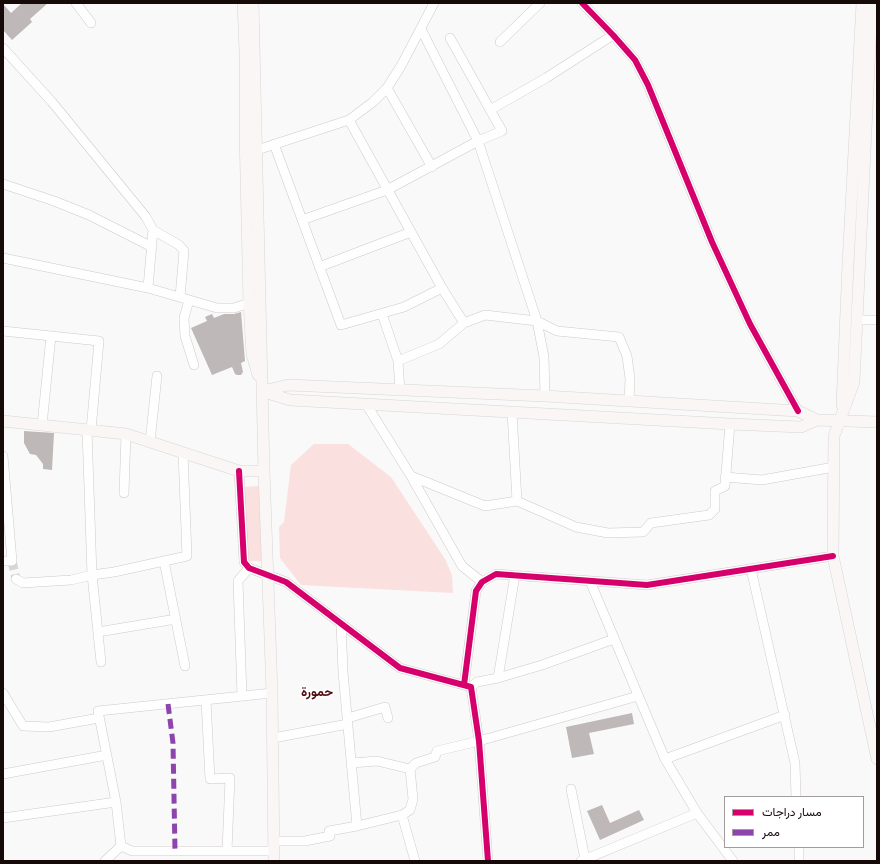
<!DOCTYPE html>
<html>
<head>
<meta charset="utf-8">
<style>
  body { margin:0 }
  #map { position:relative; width:880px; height:864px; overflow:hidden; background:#f9f9f9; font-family:Manrope,Vazirmatn,sans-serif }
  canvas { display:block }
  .frame { position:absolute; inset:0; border:4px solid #160a09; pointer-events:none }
  .legend { position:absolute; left:724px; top:796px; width:140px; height:52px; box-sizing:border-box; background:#fff; border:1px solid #a29d9d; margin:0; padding:5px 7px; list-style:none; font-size:12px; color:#160a09 }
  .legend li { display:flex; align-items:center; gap:8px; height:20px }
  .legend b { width:20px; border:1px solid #a29d9d }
</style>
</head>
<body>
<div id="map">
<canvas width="880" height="864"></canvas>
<div class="frame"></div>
<ul class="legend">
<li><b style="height:5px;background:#d6006c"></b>مسار دراجات</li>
<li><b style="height:5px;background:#8e44ad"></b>ممر</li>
</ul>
</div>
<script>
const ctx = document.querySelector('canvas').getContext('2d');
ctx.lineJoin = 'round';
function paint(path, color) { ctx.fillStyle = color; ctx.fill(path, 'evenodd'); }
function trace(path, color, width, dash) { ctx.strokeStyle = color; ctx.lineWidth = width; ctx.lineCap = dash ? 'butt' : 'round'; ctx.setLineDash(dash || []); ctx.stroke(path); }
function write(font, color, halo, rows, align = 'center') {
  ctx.font = font + ' Manrope,Vazirmatn,sans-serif'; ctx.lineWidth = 3.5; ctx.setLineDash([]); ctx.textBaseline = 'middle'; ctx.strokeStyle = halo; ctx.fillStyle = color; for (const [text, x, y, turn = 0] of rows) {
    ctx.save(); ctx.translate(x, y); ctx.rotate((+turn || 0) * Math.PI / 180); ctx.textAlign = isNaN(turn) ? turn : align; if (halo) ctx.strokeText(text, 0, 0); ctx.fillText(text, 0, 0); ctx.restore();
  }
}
const green = new Path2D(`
  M314,444H348L391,477L445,559L452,575L453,593L301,585L280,558L279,527L284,522L291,465Z
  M259,486L262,561H248L244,487Z`);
const building = new Path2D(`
  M22,3H48L30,19L32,22L12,40L3,30V4L11,13Z
  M241,312L245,361L241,363L243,372L241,375H237L235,374L232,367L212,375L191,328L207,321L205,317L212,314L214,318L224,314H234Z
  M24,431L54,433L52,470L43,469V464L36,455L30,454L24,443Z
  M632,713L634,724L589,733L594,754L572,758L566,727Z
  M602,805L610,823L639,810L644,820L600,840L587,811Z`);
const minorTunnel = new Path2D(`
  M12,561L16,579`);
const minor = new Path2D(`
  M76,3L91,23
  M582,3L613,35L635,60L648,85L712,242L750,324L798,411
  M421,29L478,141L537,321L544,357L545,396
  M500,42L540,3
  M3,48L52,102L146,217L153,230L148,288
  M387,88L432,167
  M490,110L546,78L613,35
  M349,120L442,288L464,323L485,315L537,321L557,331L619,337L627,356L630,379L629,401
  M274,144L341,325L404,307L442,288
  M257,150L349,120L373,102L387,88L401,66L434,3
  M3,184L54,201L89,215L152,247
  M302,220L387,190L478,141L502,131L450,38
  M153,230L179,245L184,251L180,297
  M3,258L148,288L217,308H234L249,303H255
  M319,267L411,232
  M189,300L184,318L185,336L194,365
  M382,314L398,361L400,391
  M858,320H877
  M3,331L99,341L91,430
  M398,361L439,344L464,323
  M366,404L411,476L462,566L482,582
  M512,412L517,501
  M42,425L51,336
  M87,430L92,575L101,662
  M150,442L157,376
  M3,456L12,561H3
  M239,471L244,562L249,568L286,582L400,668L471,687L479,741L488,861
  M411,476L485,506L517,501L576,527L608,533L643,532L651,523L709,515L715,509V491L725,486L730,424
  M725,477L762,480L834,467
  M124,493L126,434
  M164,561L185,666
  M751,569L795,763L796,797
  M16,579L23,583L71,580L92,575L114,572L187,556L183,453
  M590,581L665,759L697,813L733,861
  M341,623L343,672L357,826
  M98,632L176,619
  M498,678L515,575
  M464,685L476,591L482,582L496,574L647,585L833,556
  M471,687L477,682L498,678L542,665L614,639
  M3,693L23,726L49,727L99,718
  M242,696L238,581L249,568
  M206,700L210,779L230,778L227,851
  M348,718L385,707L388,718
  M273,738L348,724
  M665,759L785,715
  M352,763L377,761L410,769L416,763L435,757L437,751L479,741L638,696
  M3,774L107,755
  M571,789L585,859
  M402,815L410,810L413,799L410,769
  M3,818L116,802
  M274,841H305L330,836L329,831L357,826L402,815L415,861
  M121,846L116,802L98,711L272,693
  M799,847V861
  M105,861L121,846L132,851H274
  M581,861L697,813`);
const major = new Path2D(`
  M243,3L245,51V132L249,303L252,354L258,375
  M253,3L264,471L272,693L274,861
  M872,3L854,382L834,436L833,556L877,759
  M263,391L288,385L545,396L798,411L817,420L877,422
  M264,392L290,400L730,424L801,427L817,420
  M842,405L848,264L862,3
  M3,421L126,434L239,471H264`);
const quiet = new Path2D(`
  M168,704L173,743L175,851`);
const cycleway = new Path2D(`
  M582,3L613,35L635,60L648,85L712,242L750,324L798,411
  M239,471L244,562L249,568L286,582L400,668L471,687L479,741L488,861
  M464,685L476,591L482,582L496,574L647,585L833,556`);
const quarterNames = [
  ["حمورة",317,692]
];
paint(green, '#fae0de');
paint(building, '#bfb8b8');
trace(minorTunnel, '#d7d5d5', 9, [9, 4.5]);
trace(minor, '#d0c9c9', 10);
trace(major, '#d7d5d5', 12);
trace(minor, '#fefefe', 9);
trace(major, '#faf6f6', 11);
trace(quiet, '#8e44ad', 5, [10, 5]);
trace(cycleway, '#d6006c', 6);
write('bold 13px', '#500a0e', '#fff', quarterNames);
</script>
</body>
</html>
